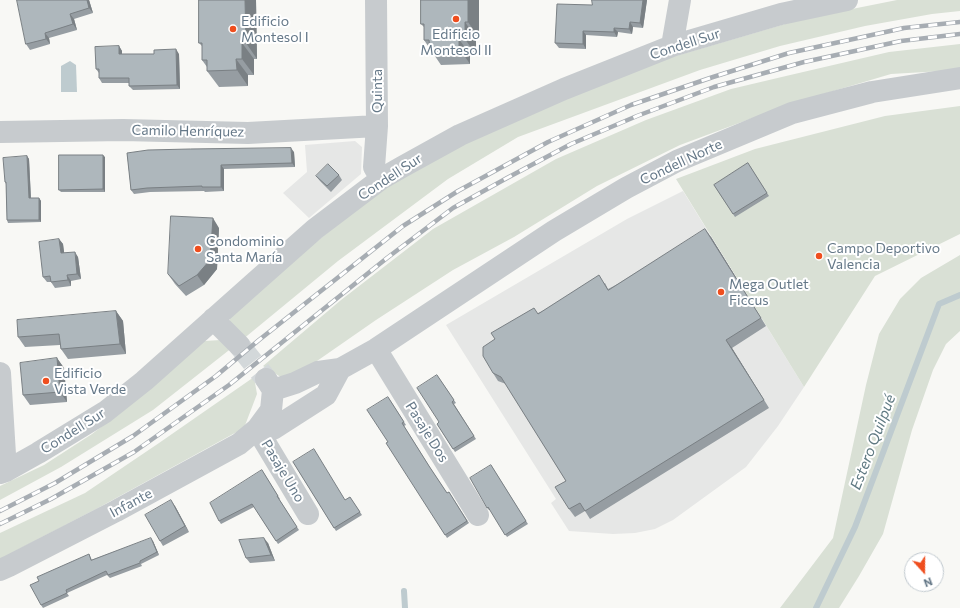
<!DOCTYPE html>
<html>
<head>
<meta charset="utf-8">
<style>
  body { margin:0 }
  #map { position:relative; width:960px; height:608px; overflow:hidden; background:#f8f8f5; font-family:Commissioner,sans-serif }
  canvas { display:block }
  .north { position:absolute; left:904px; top:552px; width:40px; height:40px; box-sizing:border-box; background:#fff; border:1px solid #c1c9cf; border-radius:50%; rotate:159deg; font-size:11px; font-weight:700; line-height:16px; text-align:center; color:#657888 }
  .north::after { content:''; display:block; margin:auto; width:14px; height:18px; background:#ef4e1e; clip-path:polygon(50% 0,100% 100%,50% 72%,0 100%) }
</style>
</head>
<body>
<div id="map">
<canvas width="960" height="608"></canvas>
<div class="north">N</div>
</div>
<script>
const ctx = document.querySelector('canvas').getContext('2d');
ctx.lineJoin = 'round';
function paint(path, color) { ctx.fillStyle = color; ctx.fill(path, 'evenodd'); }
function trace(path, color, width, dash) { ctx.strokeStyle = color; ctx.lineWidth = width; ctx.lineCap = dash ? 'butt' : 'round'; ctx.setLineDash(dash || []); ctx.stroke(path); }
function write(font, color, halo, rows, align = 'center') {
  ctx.font = font + ' Commissioner,sans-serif'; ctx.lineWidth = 4; ctx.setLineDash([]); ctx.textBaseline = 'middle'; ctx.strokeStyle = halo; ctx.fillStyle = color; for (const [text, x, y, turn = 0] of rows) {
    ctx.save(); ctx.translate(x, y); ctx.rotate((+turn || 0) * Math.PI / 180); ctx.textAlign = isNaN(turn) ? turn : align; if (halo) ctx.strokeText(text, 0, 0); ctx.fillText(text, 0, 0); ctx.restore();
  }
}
const built = new Path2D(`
  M355,141L362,147L361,174L309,218L283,193L307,172L305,145Z
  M683,191L804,387L778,426L746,467L673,520L655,529L635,533L613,534L569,531L551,503L556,499L446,325L627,219Z`);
const green = new Path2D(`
  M897,0H960V11L932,14L865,26L780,46L700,70L518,137L448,179L338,261L242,340L231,329L229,314L379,190L468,140L652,63L802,19Z
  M960,44V70L891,74L793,103L680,145L597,186L514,237L453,270L376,320L304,370L284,379L263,366L341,300L433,229L556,159L646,120L731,89L786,76L889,52Z
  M960,106V234L875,276L804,387L676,179L755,149L885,116Z
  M960,255V331L946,344L933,370L912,430L883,534L859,576L839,608H780L833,538L866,385L879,334L900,299L921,278Z
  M221,340L233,347L153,410L61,467L0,500V486L44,465L92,434L145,393L204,341Z
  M254,377L257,394L244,428L98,508L0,559V533L85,493L159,443Z`);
const water = new Path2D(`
  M70,61L76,65L77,92H61V66Z`);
const stream = new Path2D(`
  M404,591L405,608
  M816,608L855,527L939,304L960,295`);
const minorTunnel = new Path2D(`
  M239,345L266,379`);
const minor = new Path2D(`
  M376,0L377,126L374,167L381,179
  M672,46L680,0
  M0,132L123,130L248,133L377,126
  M213,319L239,345
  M376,349L478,515
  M0,373L6,471
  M273,390L295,383L318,372L340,369
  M257,429H273L326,395L340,369L376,349L554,231L626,188L677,161L792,113L872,92L960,78
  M257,429L308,514
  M0,473L6,471L38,453L105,412L144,381L254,283L315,229L381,179L402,167L460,135L564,89L672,46L781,14L847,0
  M0,570L9,566L116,511L239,444L257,429L271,410L273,390L266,379`);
const rail = new Path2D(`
  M0,511L55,483L133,436L216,376L259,340L403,226L458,191L548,142L631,105L713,77L789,53L904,28L960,22
  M0,524L51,499L134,452L229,385L387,258L453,208L507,178L571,144L637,116L714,87L804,62L901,41L960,34`);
const wall = new Path2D(`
  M17,0H89L93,13L74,19L77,30L49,38L50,44L30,50L26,44Z
  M199,0H256L257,59H254V75H248V86L219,87L207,71V67L202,60V46L199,43Z
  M421,0H479V38H476V55H470V64L441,65L424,40V27L421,24Z
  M647,0L643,28L633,27L632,34L618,32L617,37L586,35V49L559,48L555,43L592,5Z
  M119,46L122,51V54H179L180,89L133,90L129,86V83H102L99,78V73L96,69Z
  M294,152L295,167L224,169V191L205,192L204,191L150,192L134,194L131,190L127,153Z
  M27,156L29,159L31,198H39L41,201V222L8,223L7,220L6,184L5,182Z
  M105,157V192H61L59,190Z
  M748,163L769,196L735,217L714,185Z
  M339,175L342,180L331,192L320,181L316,176Z
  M219,228L217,269L204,285L186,296L175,284L168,274Z
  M711,237L766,326L732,348L769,408L590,519L585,511L575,517L569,509L566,481L506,384L498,381L493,373L495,339L538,313L605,283L608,289Z
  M59,239L63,244L64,253L78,257L81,279L71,281V286L55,288L51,282H47L43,277Z
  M116,311L123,321L126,354L68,359L61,349L60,345L25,347L18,337Z
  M57,358L64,368L67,402L30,405L23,395Z
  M437,375L456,403L454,404L476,439L455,452L437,424L439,422Z
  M388,397L406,425L404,426L431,469L447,493L449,492L469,523L447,538L388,442Z
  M293,462L345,500L350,497L362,515L336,531Z
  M491,465L528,524L507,537L490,510H489L487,508Z
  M262,470L280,499H279L299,530L278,544L254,507L221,524L219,521Z
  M175,506L189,532L163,546L160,541Z
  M153,541L159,555L141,564L142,566L110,578L107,575L67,593L69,596L43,608L41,605L89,554L92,560Z
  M268,543L275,561L250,563L246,558Z`);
const shadedWall = new Path2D(`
  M87,0H89L93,13L89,8Z
  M245,0H256L257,59L246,43Z
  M468,0H479V38L468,22Z
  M643,0H647L643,28L640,23Z
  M70,14L74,19L77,30L73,24Z
  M465,22L476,38V55L465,39Z
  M630,22L633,27L632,34L629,29Z
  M614,28L618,32L617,37L614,32Z
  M583,31L586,35V49L583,44Z
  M45,33L49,38L50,44L46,39Z
  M459,39L470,55V64L459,48Z
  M242,43L254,59V75L242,59Z
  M119,46L122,51V58L119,54Z
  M176,49L179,54L180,89L177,85Z
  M236,59L248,75V86L237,70Z
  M291,148L294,152L295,167L292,163Z
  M103,155L105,157V192L103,189Z
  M27,156L29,159L31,201L29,198Z
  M221,165L224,169V191L221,187Z
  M39,198L41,201V222L39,220Z
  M213,218L219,228L217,269L204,285L197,275Z
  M705,229L711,237L766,326L761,318Z
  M59,239L63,244L65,259L61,253Z
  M75,252L78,257L81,279L77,274Z
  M67,275L71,281V286L68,280Z
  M116,311L123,321L126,354L120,344Z
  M726,340L732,348L769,408L764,400Z
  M57,358L64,368L67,402L60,392Z
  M171,500L175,506L189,532L185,526Z
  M151,538L153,541L159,555L157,552Z
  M264,538L268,543L275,561L271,555Z`);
const building = new Path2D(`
  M17,0H87L89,8L70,14L73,24L45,33L46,39L26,44Z
  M199,0H245L246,43H242V59H236L237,70L207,71V60H202V43H199Z
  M421,0H468V22H465V39H459V48L430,49L429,40H424V24H421Z
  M592,0H643L640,23L630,22L629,29L614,28V32L583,31V44L555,43L557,4L592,5Z
  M119,46V54H154V50L176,49L177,85L129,86V78H99V69H96L95,47Z
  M291,148L292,163L221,165V187H202V186L147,188L131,190L127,153L148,150L190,149Z
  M59,155H103V189L59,190Z
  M27,156L29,198H39V220H7L6,182H5L3,158Z
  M748,163L767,193L733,214L714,185Z
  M328,164L339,175L327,186L316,176Z
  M171,216L213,218L210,260L197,275L179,286L168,274Z
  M705,229L761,318L726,340L764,400L585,511L580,503L569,509L555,487L566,481L501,377L493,373L483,356V347L495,339L491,333L534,308L538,314L599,275L608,290Z
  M59,239L61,253L75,252L77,274L67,275L68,280L51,282L50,276L43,277L39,242Z
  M116,311L120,344L61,349L59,334L18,337L17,320Z
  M57,358L60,392L23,395L20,363Z
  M437,375L454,400L452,402L474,436L453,449L437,424L439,422L417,388Z
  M388,397L404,422L402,423L429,466L447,493L449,492L467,521L445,535L386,443L388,442L367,410Z
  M314,449L345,500L350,497L360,512L334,528L293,462Z
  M491,465L526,521L505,535L488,507L487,508L470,478Z
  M262,470L278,496H277L297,527L276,541L252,504L219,521L210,503Z
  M171,500L185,526L160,541L145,515Z
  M151,538L157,552L140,561V563L108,575L106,571L66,590L67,593L41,605L30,585L39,581L37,577L89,554L91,560Z
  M264,538L271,555L246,558L239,540Z`);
const markers = [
  [456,19,4,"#ef4e1e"],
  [233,29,4,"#ef4e1e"],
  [198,249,4,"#ef4e1e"],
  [819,256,4,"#ef4e1e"],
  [721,292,4,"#ef4e1e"],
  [46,381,4,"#ef4e1e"]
];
const poiNames = [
  ["Edificio",241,21],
  ["Montesol I",241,37],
  ["Edificio",456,34,"center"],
  ["Montesol II",456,50,"center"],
  ["Condominio",206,241],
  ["Santa María",206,257],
  ["Campo Deportivo",827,248],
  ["Valencia",827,264],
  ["Mega Outlet",729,284],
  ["Ficcus",729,300],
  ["Edificio",54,373],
  ["Vista Verde",54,389]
];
const streetNames = [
  ["Condell Sur",685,44,-18],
  ["Quinta",377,91,-90],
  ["Camilo Henríquez",188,131,1],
  ["Condell Norte",681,162,-25],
  ["Condell Sur",390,177,-33],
  ["Condell Sur",73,431,-32],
  ["Pasaje Dos",427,432,58],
  ["Pasaje Uno",283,471,59],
  ["Infante",131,503,-28]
];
const waterNames = [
  ["Estero Quilpué",873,442,-69]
];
paint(built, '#e6e7e6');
paint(green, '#d9e0d5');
paint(water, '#becbcf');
trace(stream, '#becbcf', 6);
trace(minorTunnel, '#d3d8da', 22, [22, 11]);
trace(minor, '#c7cbce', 22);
trace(rail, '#a7adb3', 4.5);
trace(rail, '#fff', 3, [9]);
paint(wall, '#969da2');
paint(shadedWall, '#7a8084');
paint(building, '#aeb7bc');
trace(building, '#7a8084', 1);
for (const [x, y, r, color] of markers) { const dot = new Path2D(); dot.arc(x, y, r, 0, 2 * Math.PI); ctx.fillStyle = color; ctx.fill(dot); trace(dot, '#fff', 1.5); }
write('14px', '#657888', '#fff', poiNames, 'left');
write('14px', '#657888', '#fff', streetNames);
write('italic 15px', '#607a83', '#fff', waterNames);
</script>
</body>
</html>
